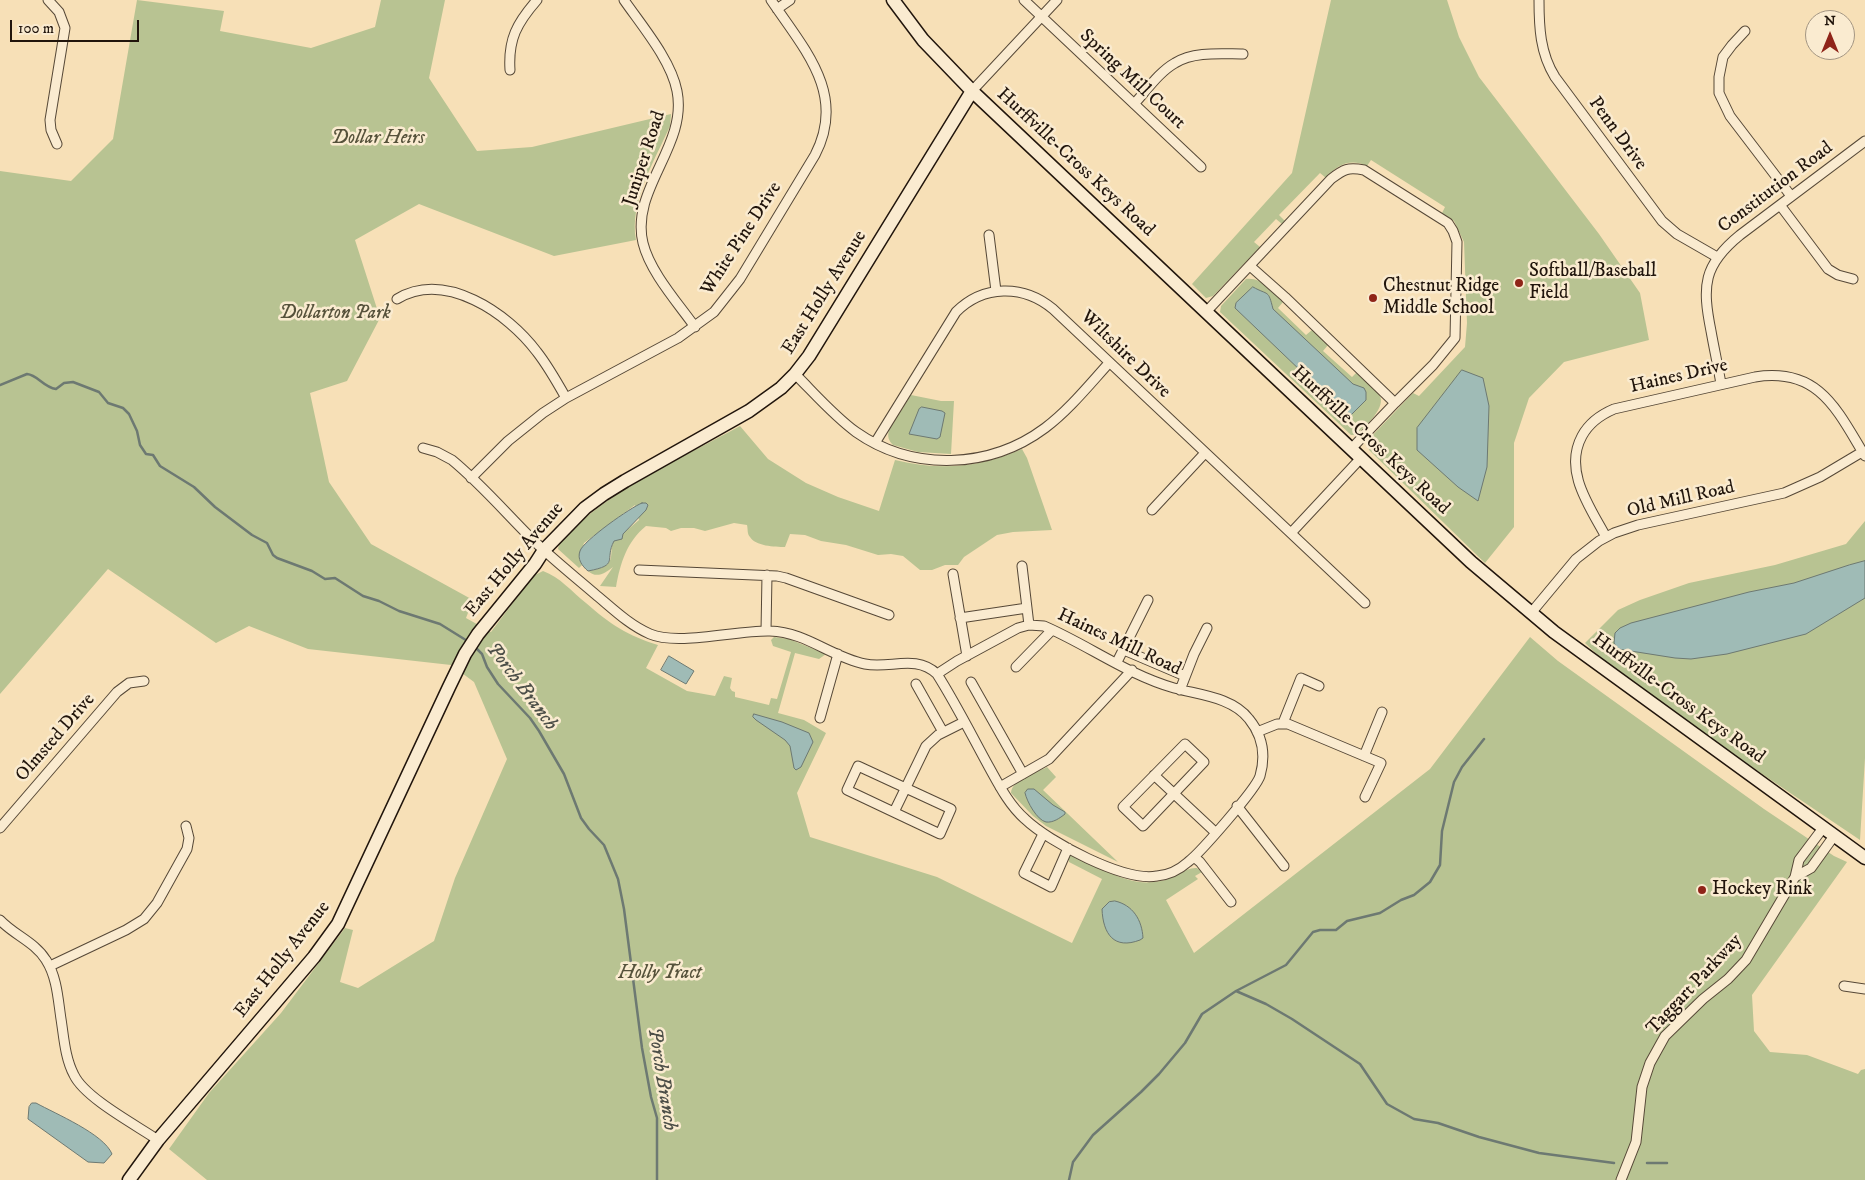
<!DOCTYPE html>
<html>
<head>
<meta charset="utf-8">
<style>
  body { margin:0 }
  #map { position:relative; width:1865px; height:1180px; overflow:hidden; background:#f7e0b7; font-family:"IM FELL DW Pica",serif }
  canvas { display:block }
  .north { position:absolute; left:1805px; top:10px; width:50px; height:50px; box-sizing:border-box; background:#faebd0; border:1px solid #a39582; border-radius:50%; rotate:0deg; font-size:14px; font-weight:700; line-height:20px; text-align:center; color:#21150c }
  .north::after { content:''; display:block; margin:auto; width:18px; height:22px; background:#8f2418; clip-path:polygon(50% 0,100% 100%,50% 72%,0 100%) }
  .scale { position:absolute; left:10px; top:20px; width:129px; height:22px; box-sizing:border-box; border:2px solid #21150c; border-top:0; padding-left:6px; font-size:15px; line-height:18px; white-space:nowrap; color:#21150c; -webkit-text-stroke:4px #faebd0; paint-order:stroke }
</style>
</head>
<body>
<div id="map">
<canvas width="1865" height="1180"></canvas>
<div class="north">N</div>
<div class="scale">100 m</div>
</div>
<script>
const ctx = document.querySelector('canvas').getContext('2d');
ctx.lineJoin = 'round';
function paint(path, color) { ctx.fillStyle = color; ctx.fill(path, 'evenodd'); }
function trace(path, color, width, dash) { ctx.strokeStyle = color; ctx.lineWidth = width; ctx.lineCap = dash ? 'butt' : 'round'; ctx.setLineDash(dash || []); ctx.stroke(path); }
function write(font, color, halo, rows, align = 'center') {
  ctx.font = font + ' "IM FELL DW Pica",serif'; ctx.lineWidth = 5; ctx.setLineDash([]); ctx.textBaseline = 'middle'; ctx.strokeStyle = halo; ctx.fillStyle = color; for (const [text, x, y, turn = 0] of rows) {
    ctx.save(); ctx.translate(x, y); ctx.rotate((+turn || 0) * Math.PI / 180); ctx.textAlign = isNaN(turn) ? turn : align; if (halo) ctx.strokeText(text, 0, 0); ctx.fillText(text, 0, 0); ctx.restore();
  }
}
const green = new Path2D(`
  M137,0L224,11L220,31L311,48L375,27L381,0H445L429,78L477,151L532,147L671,114L670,126C655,160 629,202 636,240L554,256L419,204L355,240L380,318L347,381L310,393L329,482L371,544L473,600L466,618L491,632L533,576L543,571C560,577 572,592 586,603C610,624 628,636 658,645L646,668L687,691L715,696L724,676L732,678L730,688L732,691L735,692V697L769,705L771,698L777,699L791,652L773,646L771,640L774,637L789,639L826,654L819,659L795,653L778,713L804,720L826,733L797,793L810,837L937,877L1072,943L1102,879L1069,862V857L1072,855C1102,867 1127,888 1161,881C1173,879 1185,867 1197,868L1202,872L1195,876L1198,879L1166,900L1194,953L1430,769L1530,637L1558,661L1764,809L1834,856L1847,862L1752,995L1754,1031L1770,1052L1807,1055L1858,1074L1861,1070L1865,1069V1180H207L169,1149L209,1093L281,1013L345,928L353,930L340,982L358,988L434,941L455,878L507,759L474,682L451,665L308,649L249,626L216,643L108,569L0,694V171L71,181L113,139Z
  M1331,0H1447L1459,37L1479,77L1599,234L1640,293L1649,340L1564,362L1529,398L1514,443V527L1485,563L1369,450L1368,440L1413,393L1419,396L1465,347L1467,323L1464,242L1454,221L1442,213L1445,207L1371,160L1367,166C1350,158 1337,165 1326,178L1320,173L1279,215L1285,221L1282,224L1276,219L1254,242L1260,247L1213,296L1206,298L1192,284L1292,173Z
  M1246,279C1262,277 1272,292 1283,302L1278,308L1306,335L1312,330L1328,345L1323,351L1352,377L1357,372C1364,379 1374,386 1379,394C1388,407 1364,428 1355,435H1351L1220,312L1221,306Z
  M911,395L941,401H954L951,454L918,452L893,445C889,441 887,437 889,430Z
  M740,426L768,459L806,483L838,497L879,511L895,460C941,471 978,468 1022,449L1027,458L1052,530L1013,532L997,535L964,557L958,565H945L932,570H920L903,556L891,554L878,555L846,545L821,541L805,535L790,534L785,547C775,547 755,546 750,537C747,534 748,529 747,525L734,523L705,531L694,528H681L671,531L666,528L646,526C627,541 620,564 616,587L600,586L613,567C605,573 597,579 588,571C598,569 609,568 611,557C612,551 611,546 614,541L639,520L635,505L584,543L579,558L582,565L579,568L558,549C559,541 565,537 571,531C618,485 682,458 740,426Z
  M1865,521V758L1860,840L1722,747L1606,663L1585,643L1618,610L1640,600L1689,583L1775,565L1846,544Z
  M1047,767L1056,777L1043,790L1118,862L1046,826L1033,816L1011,793C1012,779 1036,773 1047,767Z`);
const water = new Path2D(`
  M1253,287C1269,296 1268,289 1273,309L1353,384L1364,388L1366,392V400L1349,417L1235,308L1236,303Z
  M1462,370L1483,378L1489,406L1487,467L1478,501L1458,487L1417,450V428Z
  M922,407L942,411L945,413L940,437L937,439L909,434L919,409Z
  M642,503H646L648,505L646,510L623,534L622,539L614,541C604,560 620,565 588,571C582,566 577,559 580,551C583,541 631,507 642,503Z
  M1865,561V598L1806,634L1727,654L1691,659L1675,658L1618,649L1614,643L1615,633L1620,628L1631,623L1749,592L1794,583L1849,565Z
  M669,656L694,671L686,684L661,670Z
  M754,714L782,722L809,733L813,742L801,767L796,770L794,768L790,746L785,740L756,720L753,717Z
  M1028,789H1034L1053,805L1065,812V814C1060,818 1053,823 1046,822C1037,820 1027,802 1025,793Z
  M1115,901C1133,905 1142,920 1143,938L1140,940C1114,950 1103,934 1102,909L1109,902Z
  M32,1103H36C56,1114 104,1134 112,1154L104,1163L88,1162L28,1119L29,1107Z`);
const stream = new Path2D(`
  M0,385L27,374C38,375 43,387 56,389L64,383L73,382L99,392L108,403L123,408L129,414L137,431L140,445L146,454L153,455L160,466L194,487L215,507L252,535L267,543L273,555L277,558L312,571L325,579L335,578L363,596L379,601L399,611L440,624L469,642
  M475,647L482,654L487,667L498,684L530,718L539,731L564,774L581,818L589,829L604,845L618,879L624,909L642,1048L651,1097L657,1118V1180
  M1236,991L1266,1004L1292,1019L1360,1064L1387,1104L1414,1119L1438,1123L1479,1137L1539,1153L1614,1163
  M1647,1163H1667
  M1069,1180L1073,1162L1093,1135L1141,1092L1159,1074L1185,1043L1202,1014L1236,991L1286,965L1313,932L1320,930H1336L1347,921L1380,913L1401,900L1414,895L1430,882L1440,865L1442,831L1454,782L1462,767L1484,739`);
const street = new Path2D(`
  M48,0L59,12L65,28L50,120L51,130L57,144
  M624,0C642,26 671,60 677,91C688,146 630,189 643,243C650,272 678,303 695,327
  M1024,0L1201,167
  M1539,0C1539,27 1540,53 1555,77L1662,221L1677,234L1717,257
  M777,9L790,0
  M1745,31L1732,45L1723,57L1719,77V93L1730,116L1791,196
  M510,70C508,39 517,23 537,0
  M972,91L1057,0
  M1134,104C1147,90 1159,72 1175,63C1194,51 1222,54 1243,54
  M1780,205L1828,269L1838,275L1853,279
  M989,235L996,291
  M1250,266L1285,297L1395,403L1351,449
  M397,299C445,270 508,313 537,352C548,366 557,382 566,398
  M1206,312L1331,179C1344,169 1348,167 1364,170L1448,223L1453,231L1457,242L1455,338L1433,365L1395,403
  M795,374C815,394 834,416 856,432C913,472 990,469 1045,428C1069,410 1089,385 1109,363
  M1721,384C1718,366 1714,348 1711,331C1702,286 1703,265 1740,235L1865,141
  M875,443L956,312C983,285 1023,284 1053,309L1365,603
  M423,448L437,452L452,460C480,483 504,511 530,537C550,557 573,575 595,594C612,608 629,625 650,634C678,646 737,630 770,631C806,632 831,657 865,664C890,669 916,654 937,674L957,661L1018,628L1029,625L1044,626C1088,645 1128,675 1174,688C1199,695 1232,697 1249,719C1262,735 1266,755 1260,776C1256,789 1200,853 1188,862C1179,870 1169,875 1157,876C1124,882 1049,842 1025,819C1009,805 999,785 989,767C972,736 956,704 937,674
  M471,478L508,441L543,413L566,398L678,338L714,312L740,279L815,155C847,94 804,49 771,0
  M1152,510L1205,453
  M1291,533L1361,458
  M1606,537C1590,507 1563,471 1582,436C1589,423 1600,415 1614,409L1755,377C1819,367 1837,410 1865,456
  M1022,566L1029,625
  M639,570L777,576L786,578L889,615
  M953,574L967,656
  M1531,613L1576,559L1599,541L1614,533L1638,525L1784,493L1820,477L1862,452
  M960,618L1027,608
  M766,631L767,575
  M1124,650L1185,676
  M1117,662L1148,600
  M1016,667L1052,630
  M971,682L1023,774
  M916,684L943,732
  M1180,690L1194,654L1207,628
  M820,718L838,654
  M1283,723L1301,678L1319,686
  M1257,732L1277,724H1288L1381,763L1365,797
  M1185,744L1204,762L1143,826L1123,807Z
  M1364,756L1382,712
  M858,766L951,809L940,834L847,790Z
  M1154,775L1215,832
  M1000,787L1049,759L1132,670
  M1237,806L1284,866
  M894,812L926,746L938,735L964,722
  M0,828L117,692L129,683L144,681
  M1043,834L1024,873L1051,887L1068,848
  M1194,857L1200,862L1231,902
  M1795,877L1811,868L1834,836
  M0,920C14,935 35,942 46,960C57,977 58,999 61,1019C64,1038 65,1058 74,1075C85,1098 136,1125 158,1140
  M50,966L126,930L144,919L157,903L187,849L189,838L186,826
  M1844,986L1865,989
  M1621,1180L1636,1142L1642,1087L1650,1063L1665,1036L1703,999L1728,979L1746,960L1795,877L1799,860L1823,828`);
const secondary = new Path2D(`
  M893,0L923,40L972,91L1471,562L1554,632L1865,858
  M129,1180L158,1140L314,957L338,924L449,687L465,654L478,634L535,564L544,550L585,508L604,494L625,481L749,411L781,388L795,374L809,356L972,91`);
const markers = [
  [1519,283,5,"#8f2418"],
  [1373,298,5,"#8f2418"],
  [1702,890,5,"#8f2418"]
];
const streetNames = [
  ["Spring Mill Court",1132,80,43],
  ["Penn Drive",1617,134,54],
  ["Juniper Road",645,159,-72],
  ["Hurffville-Cross Keys Road",1075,163,43],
  ["Constitution Road",1776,188,-37],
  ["White Pine Drive",742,239,-57],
  ["East Holly Avenue",825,293,-58],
  ["Wiltshire Drive",1125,355,44],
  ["Haines Drive",1679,377,-13],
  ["Hurffville-Cross Keys Road",1370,441,43],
  ["Old Mill Road",1681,500,-13],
  ["East Holly Avenue",515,560,-50],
  ["Haines Mill Road",1119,643,25],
  ["Hurffville-Cross Keys Road",1678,699,36],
  ["Olmsted Drive",56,738,-49],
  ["East Holly Avenue",283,960,-52],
  ["Taggart Parkway",1695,985,-47]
];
const parkNames = [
  ["Dollar Heirs",378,139],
  ["Dollarton Park",335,314],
  ["Holly Tract",660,974]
];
const poiNames = [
  ["Softball/Baseball",1529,272],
  ["Field",1529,294],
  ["Chestnut Ridge",1383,287],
  ["Middle School",1383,309],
  ["Hockey Rink",1712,890]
];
const waterNames = [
  ["Porch Branch",521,687,53],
  ["Porch Branch",661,1079,81]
];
paint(green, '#b8c392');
paint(water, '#9fbbb6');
trace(water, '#6d7972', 1);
trace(stream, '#6d7972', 2.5);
trace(street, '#564837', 11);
trace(secondary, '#21150c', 15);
trace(street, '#faebd0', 9);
trace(secondary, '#faebd0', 12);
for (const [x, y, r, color] of markers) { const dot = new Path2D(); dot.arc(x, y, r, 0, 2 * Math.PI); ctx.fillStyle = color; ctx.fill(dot); trace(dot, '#faebd0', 2); }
write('19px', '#21150c', '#faebd0', streetNames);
write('italic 19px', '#56523b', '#faebd0', parkNames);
write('19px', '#21150c', '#faebd0', poiNames, 'left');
write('italic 20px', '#4d4f48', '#faebd0', waterNames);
</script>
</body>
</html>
